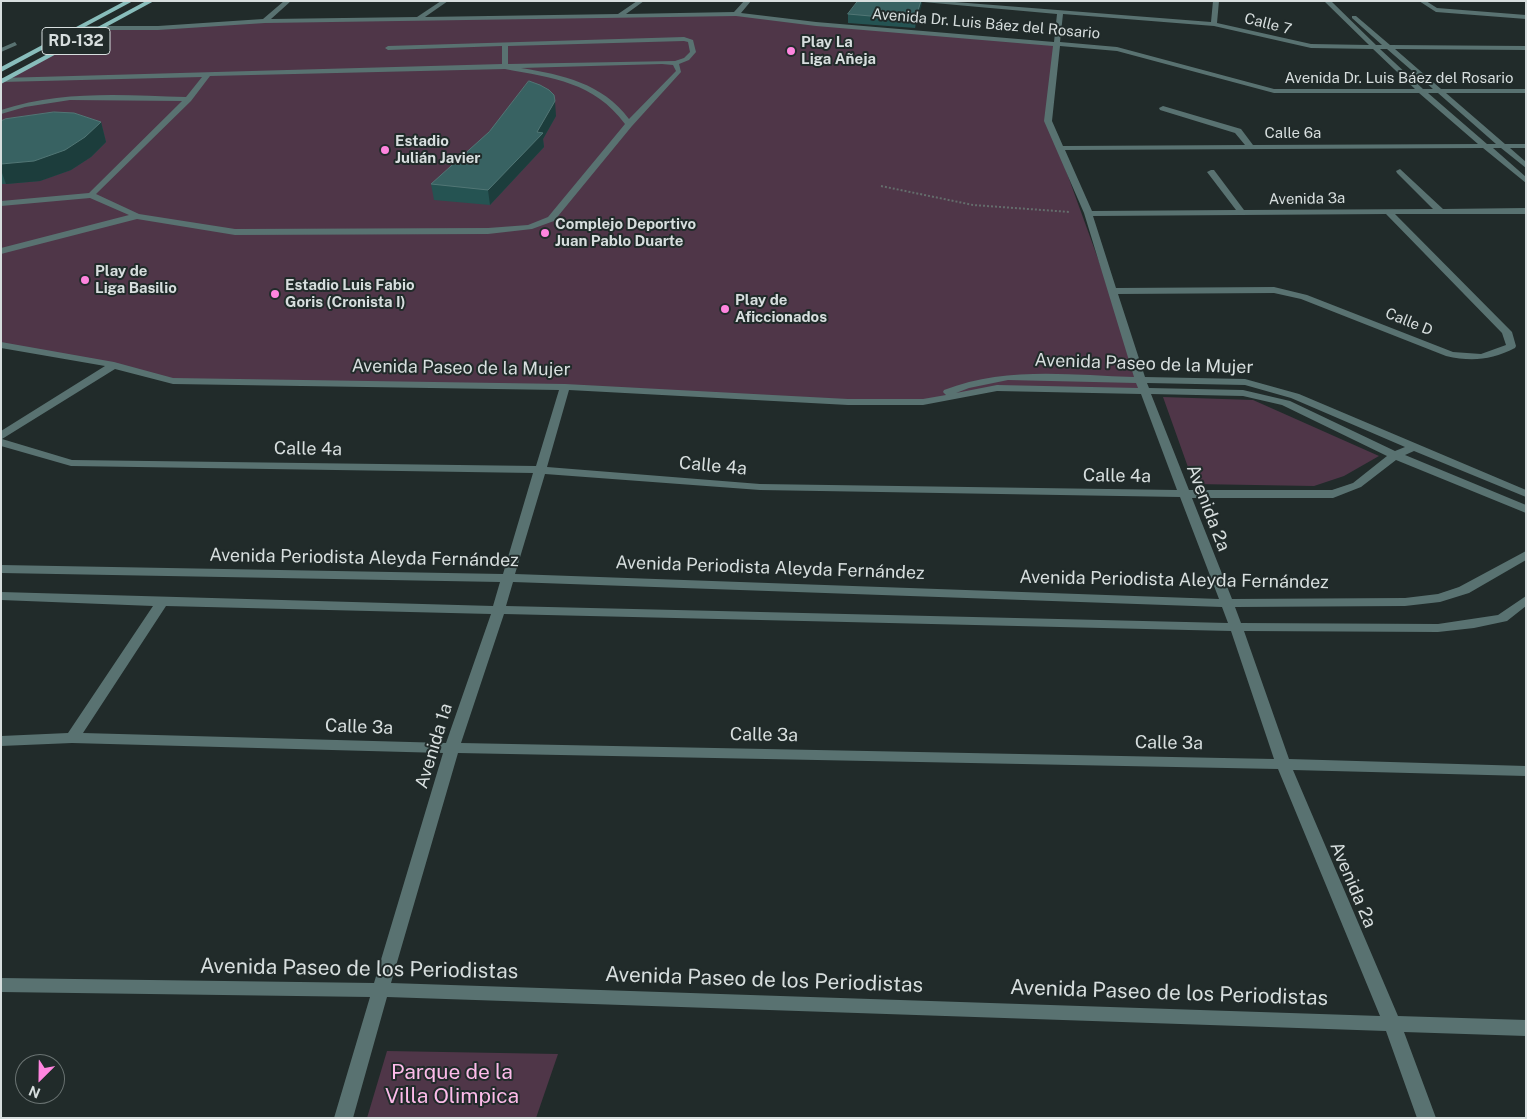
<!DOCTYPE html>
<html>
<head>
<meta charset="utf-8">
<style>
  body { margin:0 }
  #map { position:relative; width:1527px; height:1119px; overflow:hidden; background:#212b2a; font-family:"Public Sans",sans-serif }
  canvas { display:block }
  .frame { position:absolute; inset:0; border:2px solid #d7dede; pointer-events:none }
  .north { position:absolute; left:15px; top:1054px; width:50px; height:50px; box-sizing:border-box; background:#212b2a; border:1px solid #6a7372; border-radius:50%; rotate:203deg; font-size:14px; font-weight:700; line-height:20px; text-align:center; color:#d7dede }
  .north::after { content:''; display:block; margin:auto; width:18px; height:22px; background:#ff85df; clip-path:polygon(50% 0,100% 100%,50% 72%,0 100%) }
</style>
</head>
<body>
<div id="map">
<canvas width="1527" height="1119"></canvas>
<div class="frame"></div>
<div class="north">N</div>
</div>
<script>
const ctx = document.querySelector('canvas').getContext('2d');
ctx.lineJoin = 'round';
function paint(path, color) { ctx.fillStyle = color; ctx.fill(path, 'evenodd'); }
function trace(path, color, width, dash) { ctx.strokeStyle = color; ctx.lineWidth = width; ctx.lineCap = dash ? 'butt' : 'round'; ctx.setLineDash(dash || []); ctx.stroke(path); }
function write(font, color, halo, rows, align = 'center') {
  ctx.font = font + ' "Public Sans",sans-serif'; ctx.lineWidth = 4; ctx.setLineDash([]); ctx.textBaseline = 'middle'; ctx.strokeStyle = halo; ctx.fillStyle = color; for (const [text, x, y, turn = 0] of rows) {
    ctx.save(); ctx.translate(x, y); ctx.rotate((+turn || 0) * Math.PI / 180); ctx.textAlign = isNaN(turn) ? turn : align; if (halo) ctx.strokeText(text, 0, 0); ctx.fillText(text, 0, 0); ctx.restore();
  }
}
const green = new Path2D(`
  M736,14L816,24L1057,44L1048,121L1146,391L997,388L923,402H848L660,391L173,381L114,365L1,345V83L98,29L158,28L265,21Z
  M1163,397L1253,400L1379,456L1344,476L1314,486L1194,484Z
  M387,1051L558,1054L536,1118H367Z`);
const path = new Path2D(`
  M881,186L973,205L1070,212`);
const minor = new Path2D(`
  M284,1H291L271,19L417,17L441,1H448L425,17L618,14L637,1H644L626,14L734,12L744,1H751L741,13L816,22L1054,42L1057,14L912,1H942L1211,22L1213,1H1219L1217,23L1311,44L1369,45L1324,1H1331L1376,45H1382L1352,18V16H1356L1390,45L1526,46V50L1395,49L1441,89H1526V93H1446L1505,144H1526V148H1510L1526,162V168L1501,148H1493L1526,177V183L1483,148L1065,150L1092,211L1236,210L1207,172L1211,170H1214L1244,210L1433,209L1397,173L1396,171L1400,169L1443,209L1526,208V214H1395L1512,332L1516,346L1515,348C1491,360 1472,362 1446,356L1301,299L1274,293L1118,294L1145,377L1245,379L1299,394L1526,490V497L1414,451L1405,455L1526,505V513L1396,460L1361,487L1333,498H1192L1232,599L1405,598L1438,594L1459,587L1526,551V560L1469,593L1440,602L1405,606L1235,607L1241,623L1438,624L1498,615L1526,596V606L1507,621L1474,628L1438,632L1244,631L1289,759L1526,766V776L1293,770L1398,1016L1526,1020V1036L1404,1032L1436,1118H1417L1386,1031L387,997L353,1118H334L370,997L1,992V978L374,983L443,753L72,743L1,746V736L68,733L153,606L1,600V592L493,606L500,582L1,573V565L503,574L533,473L71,466L1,446V431L105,366L1,348V342L114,362L173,378L565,384L848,399H923L946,395L943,392L944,390C1005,366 1071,375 1134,377L1084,213L1044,121L1053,46L816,26L736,16L265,23L158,30H80L77,28L80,26H158L263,19ZM1063,14L1214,26L1311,48L1373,49L1415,89H1274L1117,47L1060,42ZM1060,46L1117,51L1274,93H1419L1478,144L1253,145L1241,129L1163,106L1159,108L1160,110L1235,133L1245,145L1063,146L1052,121ZM1380,49H1387L1433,89H1423ZM1428,93H1438L1496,144H1487ZM1386,214L1502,333L1506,345L1481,354L1453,352L1307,295L1274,287L1116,288L1093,216ZM115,369L173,384L559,390L536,466L72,460L2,439ZM1008,380L1136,383L1138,388L997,385L956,393L969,388ZM1147,383L1245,385L1291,398L1405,447L1395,451L1290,401L1243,390L1149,388ZM569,390L848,405H923L997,391L1141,394L1177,490L760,484L547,467ZM1151,394L1243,396L1282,405L1387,456L1353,483L1332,490H1189ZM545,474L760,490L1180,497L1219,599L515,574ZM513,582L1222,607L1228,623L506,606ZM166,606L491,614L446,743L83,733ZM504,614L1231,631L1274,759L461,743ZM458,753L1278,769L1380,1016L391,983Z
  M1419,1H1426L1437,8L1526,15V19L1436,12Z
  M684,37L693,40L696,52L689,60L679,64L681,72L632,126L554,221L532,229L488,234L235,235L137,219L1,254V248L129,215L90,198L1,206V201L89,193L182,101L70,100L25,107L1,114V110C62,90 123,95 186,97L202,77L1,82V78L502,64V46L388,50L385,48L388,46ZM684,41L688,42L690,52L684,58L675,61L508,64V46ZM662,64L673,65L676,71L629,119C602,83 563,75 521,68ZM505,69C553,78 594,82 625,124L548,217L528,225L488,228L235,229L139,214L96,194L191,101L210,76Z
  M15,42L17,45L1,52V48Z`);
const major = new Path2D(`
  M125,1H133L1,72V67Z
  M146,1H154L1,84V79Z`);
const wall = new Path2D(`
  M858,1H922L915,28L848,23V14Z
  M556,116L543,139L544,147L490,205L434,200L431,184Z
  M1,121L101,122L106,142L91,157L71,170L40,181L6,184H1Z`);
const shadedWall = new Path2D(`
  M921,1H922V4L915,28V20Z
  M555,101L556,116L543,139L544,147L490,205L488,190L537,132Z
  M101,122L106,142L91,157L71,170L40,181L6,184L1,170V164Z`);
const building = new Path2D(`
  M858,1H921L915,20L848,14Z
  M529,81L540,85L549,90L554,95L555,101L537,132L543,133L488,190L431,184L489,132Z
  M54,112L74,113L101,122L85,137L65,150L34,161L1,164V121L5,119Z`);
const markers = [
  [791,51,5,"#ff85df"],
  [385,150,5,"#ff85df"],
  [545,233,5,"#ff85df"],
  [85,280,5,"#ff85df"],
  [275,294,5,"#ff85df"],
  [725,309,5,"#ff85df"]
];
const farStreetnames = [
  ["Avenida Dr. Luis Báez del Rosario",986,24,5],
  ["Calle 7",1268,24,14],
  ["Avenida Dr. Luis Báez del Rosario",1399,78],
  ["Calle 6a",1293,133],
  ["Avenida 3a",1307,199,-1],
  ["Calle D",1409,322,22]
];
const farPoinames = [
  ["Play La",801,42],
  ["Liga Añeja",801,59],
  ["Estadio",395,141],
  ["Julián Javier",395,158],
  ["Complejo Deportivo",555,224],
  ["Juan Pablo Duarte",555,241],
  ["Play de",95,271],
  ["Liga Basilio",95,288],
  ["Estadio Luis Fabio",285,285],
  ["Goris (Cronista I)",285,302],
  ["Play de",735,300],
  ["Aficcionados",735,317]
];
const shields = [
  [76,41,68]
];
const shieldNames = [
  ["RD-132",76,41]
];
const streetNames = [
  ["Avenida Paseo de la Mujer",1144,364,2],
  ["Avenida Paseo de la Mujer",461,368,1],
  ["Calle 4a",308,449,1],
  ["Calle 4a",713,466,5],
  ["Calle 4a",1117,476,1],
  ["Avenida 2a",1208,508,69],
  ["Avenida Periodista Aleyda Fernández",364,558,1],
  ["Avenida Periodista Aleyda Fernández",770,568,2],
  ["Avenida Periodista Aleyda Fernández",1174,580,1],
  ["Calle 3a",359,727,2],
  ["Calle 3a",764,735,1],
  ["Calle 3a",1169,743,1],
  ["Avenida 1a",434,746,-73],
  ["Avenida 2a",1353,885,67]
];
const nearStreetnames = [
  ["Avenida Paseo de los Periodistas",359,969,1],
  ["Avenida Paseo de los Periodistas",764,980,2],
  ["Avenida Paseo de los Periodistas",1169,993,2]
];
const nearParknames = [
  ["Parque de la",452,1073],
  ["Villa Olimpica",452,1097]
];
paint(green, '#4f3648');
trace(path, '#646d6c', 2, [2, 2]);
paint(minor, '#597271');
paint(major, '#88bdbb');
paint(wall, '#255352');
paint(shadedWall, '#1c3d3c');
paint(building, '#386262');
trace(building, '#517675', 1);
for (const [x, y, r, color] of markers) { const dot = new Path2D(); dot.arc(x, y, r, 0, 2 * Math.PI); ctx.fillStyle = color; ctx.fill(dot); trace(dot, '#212b2a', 2); }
write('15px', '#d7dede', '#212b2a', farStreetnames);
write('bold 15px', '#d7dede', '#212b2a', farPoinames, 'left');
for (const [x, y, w] of shields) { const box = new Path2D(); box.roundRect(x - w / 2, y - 13.5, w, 27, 4); ctx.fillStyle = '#212b2a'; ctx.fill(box); trace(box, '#d7dede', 1); }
write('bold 16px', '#d7dede', null, shieldNames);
write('18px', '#d7dede', '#212b2a', streetNames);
write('21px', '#d7dede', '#212b2a', nearStreetnames);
write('21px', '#fcbbe9', '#212b2a', nearParknames);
</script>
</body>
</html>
